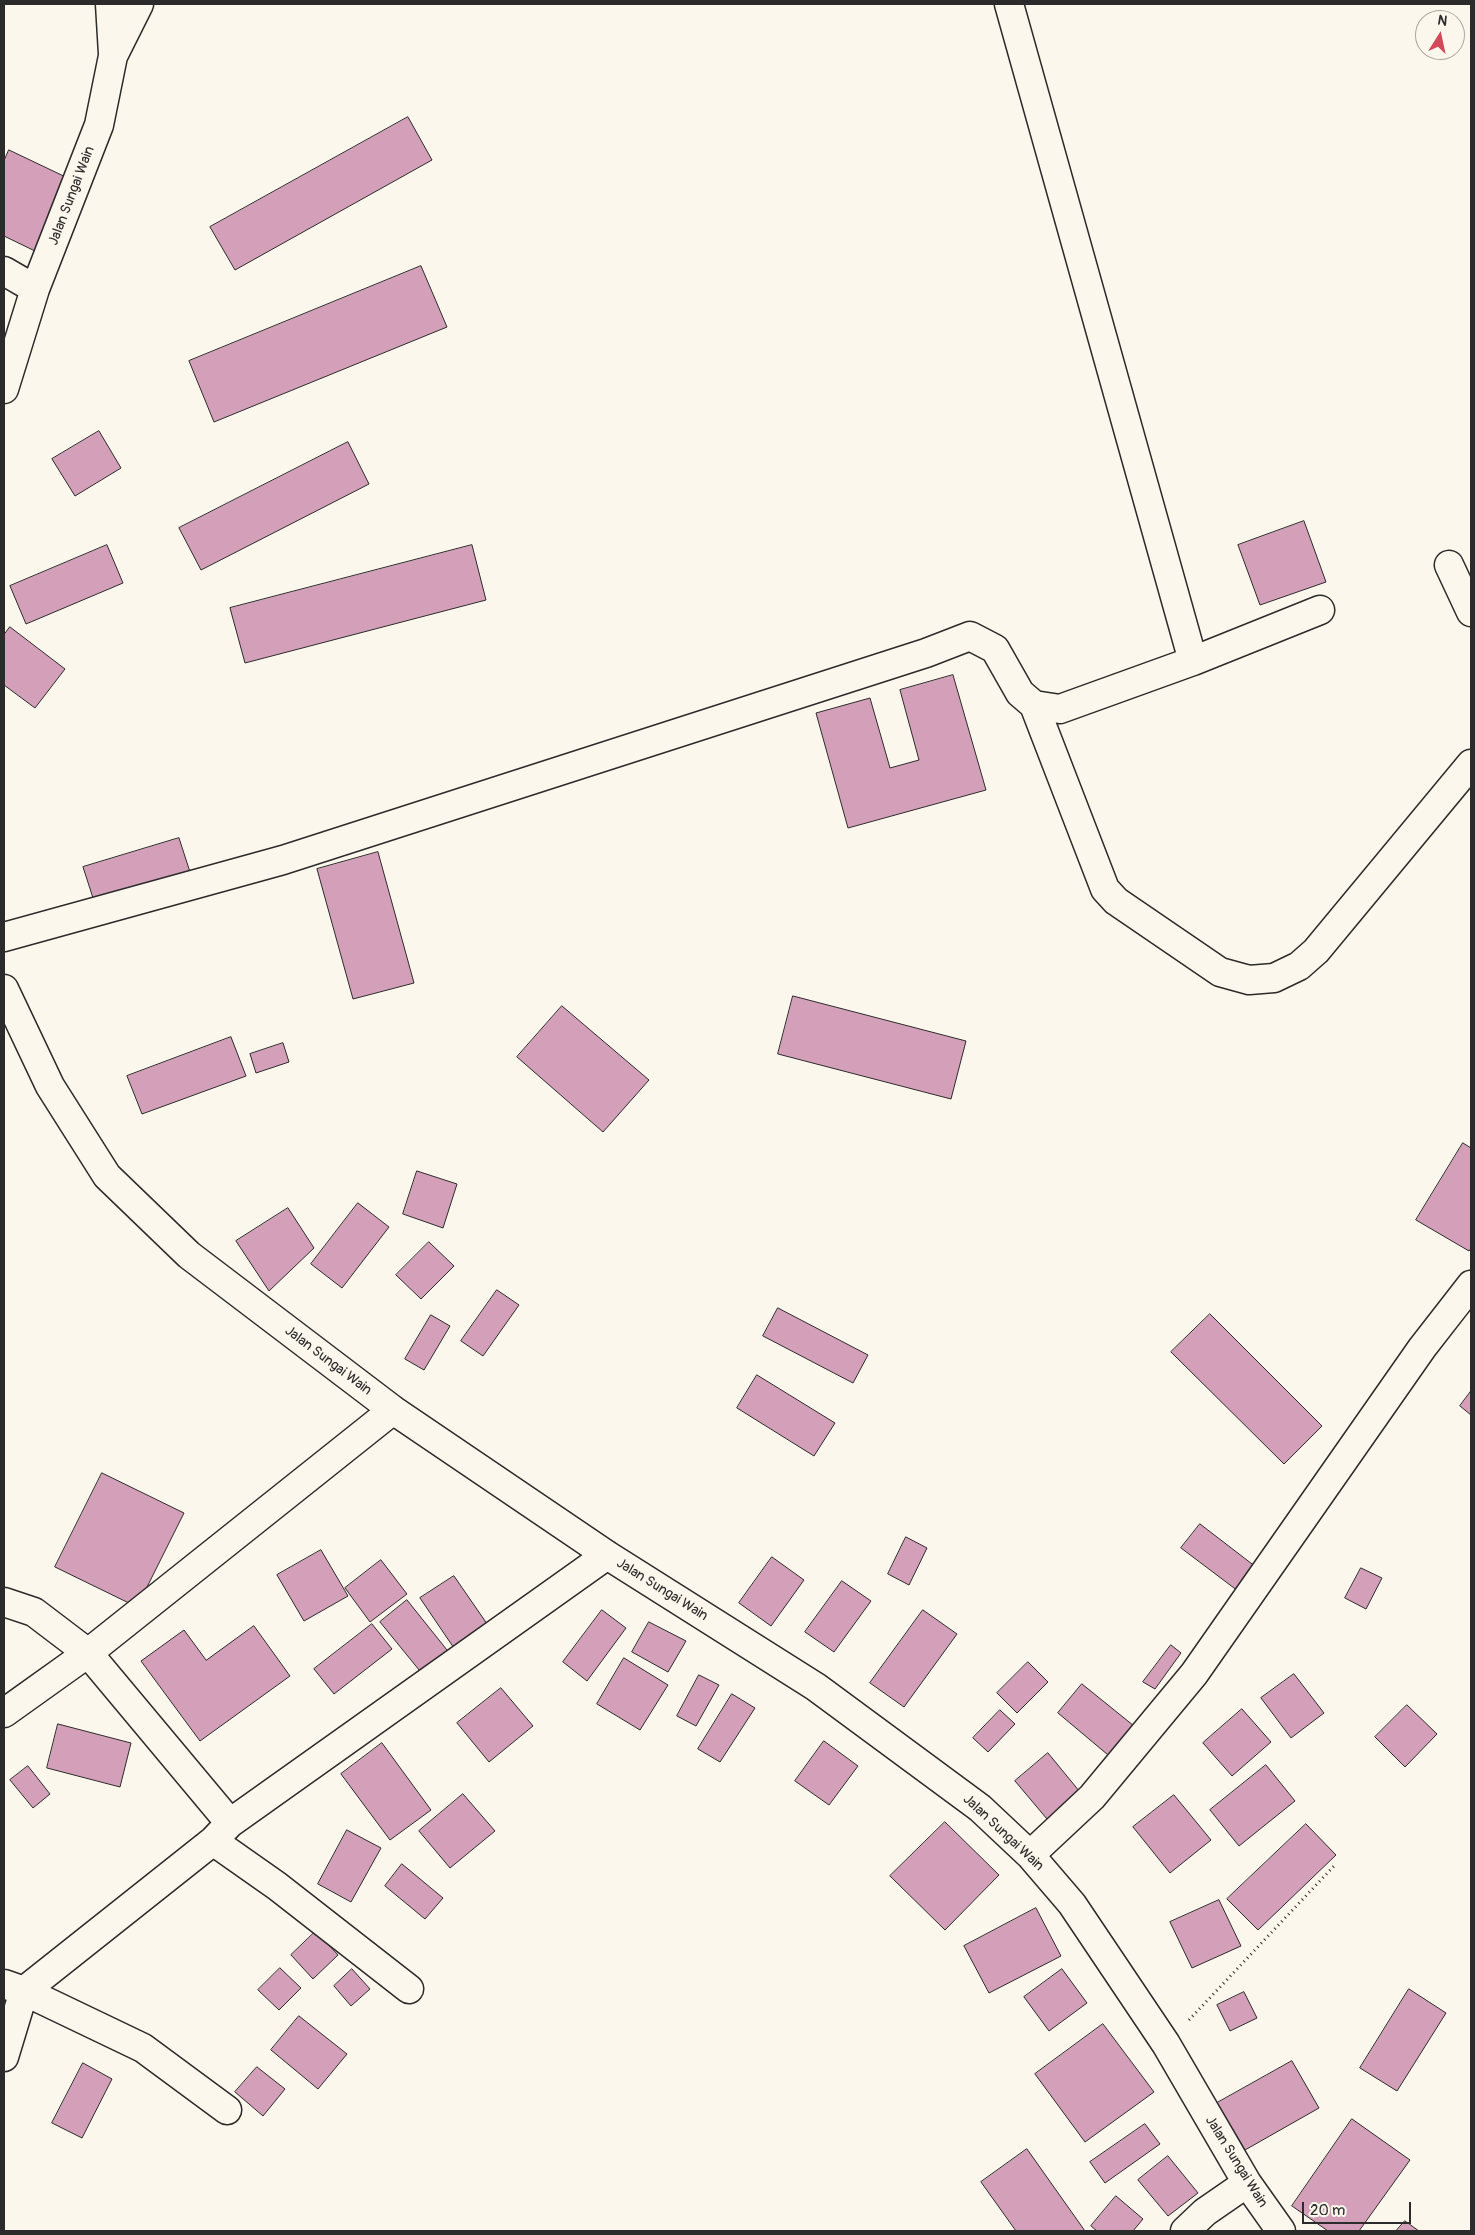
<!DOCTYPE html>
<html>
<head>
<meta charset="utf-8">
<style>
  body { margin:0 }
  #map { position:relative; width:1475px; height:2235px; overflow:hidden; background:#fbf7ec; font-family:Pangolin,sans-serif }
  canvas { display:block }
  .frame { position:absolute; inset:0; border:5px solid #2b2b2b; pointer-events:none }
  .north { position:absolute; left:1415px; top:10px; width:50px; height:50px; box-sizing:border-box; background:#fbf7ec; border:1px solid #a8a59f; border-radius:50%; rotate:10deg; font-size:14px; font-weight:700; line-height:20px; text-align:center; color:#2b2b2b }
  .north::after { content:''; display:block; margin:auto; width:18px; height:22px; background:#d1495b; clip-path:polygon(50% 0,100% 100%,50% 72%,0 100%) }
  .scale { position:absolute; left:1302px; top:2202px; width:109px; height:22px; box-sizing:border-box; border:2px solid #2b2b2b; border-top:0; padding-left:6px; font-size:15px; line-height:18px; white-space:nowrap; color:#2b2b2b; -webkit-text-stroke:4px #fbf7ec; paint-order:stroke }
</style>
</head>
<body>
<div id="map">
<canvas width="1475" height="2235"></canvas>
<div class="frame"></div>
<div class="north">N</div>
<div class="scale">20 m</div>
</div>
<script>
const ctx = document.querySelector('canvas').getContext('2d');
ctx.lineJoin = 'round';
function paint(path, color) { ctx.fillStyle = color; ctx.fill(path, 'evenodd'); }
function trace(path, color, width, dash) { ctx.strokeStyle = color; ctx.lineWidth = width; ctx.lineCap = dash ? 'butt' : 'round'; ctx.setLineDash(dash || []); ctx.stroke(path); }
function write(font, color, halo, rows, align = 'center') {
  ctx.font = font + ' Pangolin,sans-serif'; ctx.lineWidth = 4; ctx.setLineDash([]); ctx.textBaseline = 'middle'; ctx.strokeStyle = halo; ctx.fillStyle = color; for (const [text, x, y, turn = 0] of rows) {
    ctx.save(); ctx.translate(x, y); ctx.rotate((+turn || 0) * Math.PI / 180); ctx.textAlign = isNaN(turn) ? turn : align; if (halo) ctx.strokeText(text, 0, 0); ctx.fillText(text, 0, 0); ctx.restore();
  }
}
const building = new Path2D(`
  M408,117L432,160L235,270L210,227Z
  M9,150L72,180L37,252L4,236V161Z
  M421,266L447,327L214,422L189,361Z
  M99,431L121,468L75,496L52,459Z
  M348,442L369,484L201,570L179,528Z
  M1304,521L1326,582L1260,605L1238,545Z
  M107,545L123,583L26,624L10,586Z
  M472,545L486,600L245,663L230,608Z
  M10,627L65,669L35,708L4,685V635Z
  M953,675L986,790L848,828L816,713L870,698L890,768L919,760L900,690Z
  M179,838L190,872L94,901L83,867Z
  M378,852L414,983L353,999L317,869Z
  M793,996L966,1041L951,1099L778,1054Z
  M562,1006L649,1080L603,1132L517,1057Z
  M231,1037L246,1076L142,1114L127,1076Z
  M283,1043L289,1062L256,1073L250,1054Z
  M1463,1143L1471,1148V1248L1469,1251L1416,1220Z
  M417,1171L457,1184L443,1228L403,1214Z
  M358,1203L389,1227L342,1288L311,1264Z
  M288,1208L314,1248L269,1291L236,1241Z
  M429,1242L454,1266L421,1299L396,1275Z
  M497,1290L519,1305L483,1356L461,1341Z
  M778,1308L868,1355L853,1383L763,1336Z
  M1210,1314L1322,1426L1284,1464L1171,1352Z
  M431,1315L450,1326L424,1370L405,1359Z
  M757,1375L835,1423L814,1456L737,1408Z
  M1471,1391V1415L1460,1406Z
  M102,1473L184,1513L137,1607L55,1567Z
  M1200,1524L1256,1567L1238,1591L1181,1548Z
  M906,1537L927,1548L909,1585L888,1574Z
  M321,1550L348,1596L304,1621L277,1575Z
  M772,1557L804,1580L771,1626L739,1603Z
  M381,1560L407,1594L370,1622L345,1588Z
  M1361,1568L1382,1578L1366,1609L1345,1598Z
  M454,1576L492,1631L458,1654L420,1598Z
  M842,1581L871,1601L834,1652L805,1632Z
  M407,1600L451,1655L424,1676L380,1622Z
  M602,1610L626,1628L587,1681L563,1662Z
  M923,1610L957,1634L904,1707L870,1683Z
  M649,1622L686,1641L668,1672L632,1652Z
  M372,1624L392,1649L334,1694L314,1669Z
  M254,1626L290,1676L200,1741L141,1661L184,1630L206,1660Z
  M1171,1645L1181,1653L1155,1689L1143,1682Z
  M624,1658L668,1685L640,1730L597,1704Z
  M1028,1662L1048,1682L1017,1713L997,1693Z
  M1294,1674L1324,1713L1291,1738L1261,1698Z
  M699,1675L719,1685L696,1726L677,1716Z
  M1082,1684L1139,1730L1114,1760L1058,1713Z
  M501,1688L533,1726L489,1762L457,1723Z
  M732,1694L755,1708L720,1762L698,1749Z
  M1407,1705L1437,1734L1405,1767L1375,1737Z
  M1242,1709L1271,1742L1232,1776L1203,1743Z
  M1000,1710L1015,1724L988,1752L973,1738Z
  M58,1724L131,1743L120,1787L47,1768Z
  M824,1741L858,1766L829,1805L795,1781Z
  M382,1743L431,1810L390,1840L341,1774Z
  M1048,1753L1080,1792L1047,1819L1015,1781Z
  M1266,1765L1295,1801L1239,1846L1210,1810Z
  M28,1766L50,1794L33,1808L10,1780Z
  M463,1794L495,1831L450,1868L419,1831Z
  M1174,1795L1211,1840L1170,1873L1133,1827Z
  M945,1822L999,1875L945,1930L890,1876Z
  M1306,1824L1336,1855L1258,1930L1227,1899Z
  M347,1830L381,1848L351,1902L318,1884Z
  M402,1864L443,1898L425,1919L385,1886Z
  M1219,1900L1241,1946L1192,1968L1170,1922Z
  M1036,1908L1061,1956L989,1993L964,1946Z
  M316,1931L338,1955L313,1979L291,1955Z
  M280,1968L301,1988L279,2010L258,1990Z
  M352,1969L370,1989L351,2006L334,1986Z
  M1062,1969L1087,2003L1049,2031L1024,1997Z
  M1409,1989L1446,2013L1397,2091L1360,2068Z
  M1244,1992L1257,2018L1230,2031L1217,2005Z
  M299,2016L347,2054L318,2089L271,2050Z
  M1103,2024L1154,2092L1085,2142L1035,2074Z
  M1292,2061L1319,2108L1245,2150L1217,2103Z
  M83,2063L112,2079L82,2138L52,2123Z
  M257,2067L285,2089L263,2116L235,2092Z
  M1352,2119L1410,2160L1359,2231H1328L1292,2206Z
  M1145,2124L1160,2144L1105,2183L1090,2162Z
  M1027,2149L1085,2231H1016L981,2182Z
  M1168,2156L1198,2193L1168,2216L1138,2180Z
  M1116,2196L1143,2219L1133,2231H1097L1091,2226Z
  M1405,2221L1419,2231H1396Z`);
const path = new Path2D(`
  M1189,2020L1334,1866`);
const minor = new Path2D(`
  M110,4L113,54
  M1009,4L1193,661
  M4,271L35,289
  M4,389L35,289L99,125L113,56L139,4
  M1449,565L1471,612
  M1034,705L1105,889L1116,901L1220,972L1249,980L1274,978L1299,966L1316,951L1471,764
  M4,937L283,860L926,653L970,636L995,649L1020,693L1034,705L1060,709L1193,661L1320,610
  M4,989L50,1086L107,1176L189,1255L393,1410L607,1555L816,1687L980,1808L1030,1855L1072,1904L1166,2044L1247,2183L1281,2231
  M4,1602L34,1612L88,1653L230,1823
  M4,1713L88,1653L393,1410
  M213,1841L277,1886L409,1989
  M1030,1855L1092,1797L1194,1674L1422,1348L1471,1285
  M4,1984L24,1991L143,2048L227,2110
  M4,2057L24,1991L213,1841L230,1823L607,1555
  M1185,2231L1205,2212L1247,2183`);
const streetNames = [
  ["Jalan Sungai Wain",72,196,-69],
  ["Jalan Sungai Wain",328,1361,37],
  ["Jalan Sungai Wain",662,1590,32],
  ["Jalan Sungai Wain",1003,1833,43],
  ["Jalan Sungai Wain",1236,2162,58]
];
paint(building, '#d4a0b9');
trace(building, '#2b2b2b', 1);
trace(minor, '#2b2b2b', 31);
trace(path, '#2b2b2b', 3, [1, 4]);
trace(minor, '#fbf7ec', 28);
write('14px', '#2b2b2b', '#fbf7ec', streetNames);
</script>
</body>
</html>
